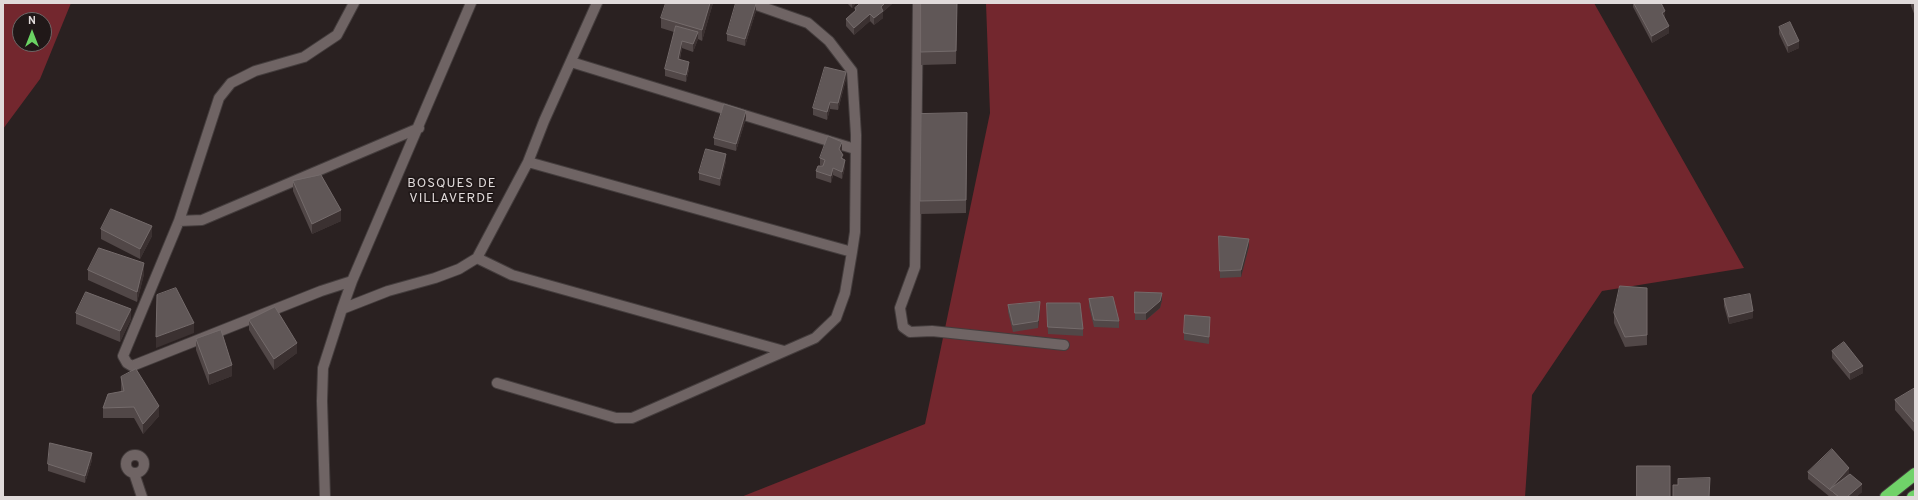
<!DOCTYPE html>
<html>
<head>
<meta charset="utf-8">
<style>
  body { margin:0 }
  #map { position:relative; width:1918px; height:500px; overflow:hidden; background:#2a2121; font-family:Overpass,sans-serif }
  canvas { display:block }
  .frame { position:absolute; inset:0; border:4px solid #e0dada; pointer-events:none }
  .north { position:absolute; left:12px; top:12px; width:40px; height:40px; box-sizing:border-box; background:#201818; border:1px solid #6d6666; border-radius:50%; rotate:0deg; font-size:11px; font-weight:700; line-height:16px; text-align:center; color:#e0dada }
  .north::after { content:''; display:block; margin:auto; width:14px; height:18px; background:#6ad363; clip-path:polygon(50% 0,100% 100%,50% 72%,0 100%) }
</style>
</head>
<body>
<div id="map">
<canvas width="1918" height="500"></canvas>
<div class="frame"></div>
<div class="north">N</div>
</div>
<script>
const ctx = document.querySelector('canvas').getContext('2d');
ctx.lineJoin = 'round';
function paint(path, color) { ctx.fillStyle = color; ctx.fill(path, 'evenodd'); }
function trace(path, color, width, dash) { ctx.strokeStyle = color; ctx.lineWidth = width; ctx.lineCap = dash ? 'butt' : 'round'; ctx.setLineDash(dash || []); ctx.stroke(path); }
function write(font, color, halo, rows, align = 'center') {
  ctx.font = font + ' Overpass,sans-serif'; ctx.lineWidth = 3.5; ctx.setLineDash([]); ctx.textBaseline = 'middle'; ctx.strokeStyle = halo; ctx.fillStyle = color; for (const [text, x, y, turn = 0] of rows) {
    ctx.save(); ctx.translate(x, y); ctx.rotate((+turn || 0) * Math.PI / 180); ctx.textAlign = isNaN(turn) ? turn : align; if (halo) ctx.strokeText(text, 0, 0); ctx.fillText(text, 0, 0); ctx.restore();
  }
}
const green = new Path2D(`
  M3,3H71L40,79L3,129ZM20,20H44V44H20Z
  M986,3H1594L1744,268L1602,291L1532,395L1525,497H741L925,424L990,113Z`);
const street = new Path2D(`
  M918,3L915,267L900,308L903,327L910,332L932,331L1064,345
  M571,62L855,149
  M528,162L852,252
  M179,221L202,220L419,128
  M477,258L512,275L784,351
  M352,281L321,291L132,366L127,363L123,356L179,221L219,98L231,83L255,71L304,57L337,35L354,3
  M342,309L352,281L471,3
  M497,383L616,418H632L815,338L836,318L845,293L852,252L855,232L856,135L852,71L829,41L808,23L751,3
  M126 464a9 9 0 1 1 18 0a9 9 0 1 1-18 0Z
  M134,473L142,497
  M325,497L322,401L323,368L342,309L388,291L435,278L459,269L477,258L528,162L544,121L597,3`);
const highway = new Path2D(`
  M1886,497L1915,474
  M1913,497L1915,496`);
const wall = new Path2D(`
  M713,3L702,41L698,39L693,52L682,48L680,59L689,69L686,82L665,76V69L674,32L661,28V18Z
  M847,3H856L852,8Z
  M861,3H893L883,12V18L874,25L870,21L854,35L846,26V19L855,11V8Z
  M921,3H957L956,64L921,65Z
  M1633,3H1661L1669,33L1652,43L1633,7Z
  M1911,3H1915V16L1911,6Z
  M756,11L745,46L727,41V34Z
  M1779,27L1799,48L1788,53L1779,34Z
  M846,79L838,110L830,109L827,120L813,115V108Z
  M967,113L966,213L920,214L921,114Z
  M746,118L736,151L714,145V138Z
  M842,150L841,152L845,167L842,179L833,175L831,183L816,178V171L823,166L820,165V158Z
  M726,161L720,186L699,180V173Z
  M293,181L341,221L312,234L293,191Z
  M101,229L152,236L140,259L101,239Z
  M1219,236L1249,246L1241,277L1220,278Z
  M88,270L144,274L137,302L88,280Z
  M1647,288V345L1625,347L1614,323V313Z
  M1135,292L1162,300L1160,308L1146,320H1135Z
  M1089,299L1119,321V328L1094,327L1089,306Z
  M1724,299L1753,318L1729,324L1724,306Z
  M1008,305L1040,309L1038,328L1013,332L1008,312Z
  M1047,311L1083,329V336L1048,334Z
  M76,313L131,319L120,342L76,324Z
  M249,320L297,353L274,370L249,330Z
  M1210,324L1209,344L1184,340V333Z
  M196,339L232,376L209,385L196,350Z
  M1832,351L1863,373L1850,380L1832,358Z
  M121,377L159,416L143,434L134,418H103V408L121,392Z
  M1915,388V433L1895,410V400Z
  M92,460L85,483L48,471V464Z
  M1808,472L1849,475L1848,476L1862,492L1856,497H1830L1808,479Z`);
const shadedWall = new Path2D(`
  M710,3H713L702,41V30Z
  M852,3H856L852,8Z
  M885,3H893L883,12V18L874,25V18L881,7Z
  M756,4V11L745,46V39Z
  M1665,11V18L1662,13Z
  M870,14V21L854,35V28Z
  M1669,26V33L1652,43V36Z
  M698,32V39L693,52V44Z
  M682,41V48L678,66V59Z
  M1799,41V48L1788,53V46Z
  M689,62V69L686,82V75Z
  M846,72V79L838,110V103Z
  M830,102V109L827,120V112Z
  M746,111V118L736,151V144Z
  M842,142V150L839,156V149Z
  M726,154V161L720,186V179Z
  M845,160V167L842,179V172Z
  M833,168V175L831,183V176Z
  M341,210V221L312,234V224Z
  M152,226V236L140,259V249Z
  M1249,239V246L1241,277V270Z
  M144,263V274L137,302V292Z
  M1162,293V300L1160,308L1146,320V313Z
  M1040,302V309L1038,328V321Z
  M131,309V319L120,342V331Z
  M1753,311V318L1729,324V317Z
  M194,323V333L156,348V337Z
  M297,343V353L274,370V359Z
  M232,365V376L209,385V374Z
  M1863,366V373L1850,380V373Z
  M159,406V416L143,434V424Z
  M92,453V460L85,483V476Z
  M1849,468V475L1833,493L1830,489Z
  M1862,484V492L1856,497H1847Z`);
const building = new Path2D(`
  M666,3H710L702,30L661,18Z
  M736,3H753L756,4L745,39L727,34Z
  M861,3H885L881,7L883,11L874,18L870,14L854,28L846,19L856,10L855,8Z
  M921,3H957L956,51L921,52Z
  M1634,3H1661L1665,11L1662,13L1669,26L1652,36Z
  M1790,22L1799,41L1788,46L1779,27Z
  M676,26L698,32L693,44L682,41L678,59L689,62L686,75L665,69Z
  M825,67L846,72L838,103L830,102L827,112L813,108Z
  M724,104L746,111L736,144L714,138Z
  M967,113L966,200L920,201L921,114Z
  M828,136L842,142L839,149L843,155L841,158L845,160L842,172L833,168L831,176L816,171L818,166H823L825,160L820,158Z
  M706,149L726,154L720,179L699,173Z
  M321,175L341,210L312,224L293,181Z
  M111,209L152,226L140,249L101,229Z
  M1219,236L1249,239L1241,270L1220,271Z
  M99,248L144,263L137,292L88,270Z
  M1620,286L1647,288V335L1625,337L1614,313Z
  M176,288L194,323L156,337L157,295Z
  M86,292L131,309L120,331L76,313Z
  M1135,292L1162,293L1160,301L1146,313H1135Z
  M1750,294L1753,311L1729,317L1724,299Z
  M1113,297L1119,321L1094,320L1089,299Z
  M1040,302L1038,321L1013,325L1008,305Z
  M1047,303H1080L1083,329L1048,327Z
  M275,307L297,343L274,359L249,320Z
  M1185,315L1210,317L1209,337L1184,333Z
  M221,330L232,365L209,374L196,339Z
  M1844,342L1863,366L1850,373L1832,351Z
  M136,369L159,406L143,424L134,407L103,408L108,394L124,391L121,377Z
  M1915,388V423L1895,400Z
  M50,443L92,453L85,476L48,464Z
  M1832,449L1849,468L1830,489L1850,474L1862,484L1847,497H1839L1808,472Z
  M1637,466H1670V497H1637Z
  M1710,478L1709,497H1673V485H1678V479Z`);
const neighbourhoodNames = [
  ["BOSQUES DE",452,184],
  ["VILLAVERDE",452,199]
];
paint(green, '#73272e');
trace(street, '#443d3d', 12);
trace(highway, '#443d3d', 14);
trace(street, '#6f6464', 10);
trace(highway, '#70d269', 12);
paint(wall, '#514747');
paint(shadedWall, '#3b3131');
paint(building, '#605757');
trace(building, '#746b6b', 1);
ctx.letterSpacing = '1px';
write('13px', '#e0dada', '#201818', neighbourhoodNames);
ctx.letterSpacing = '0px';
</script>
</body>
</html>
